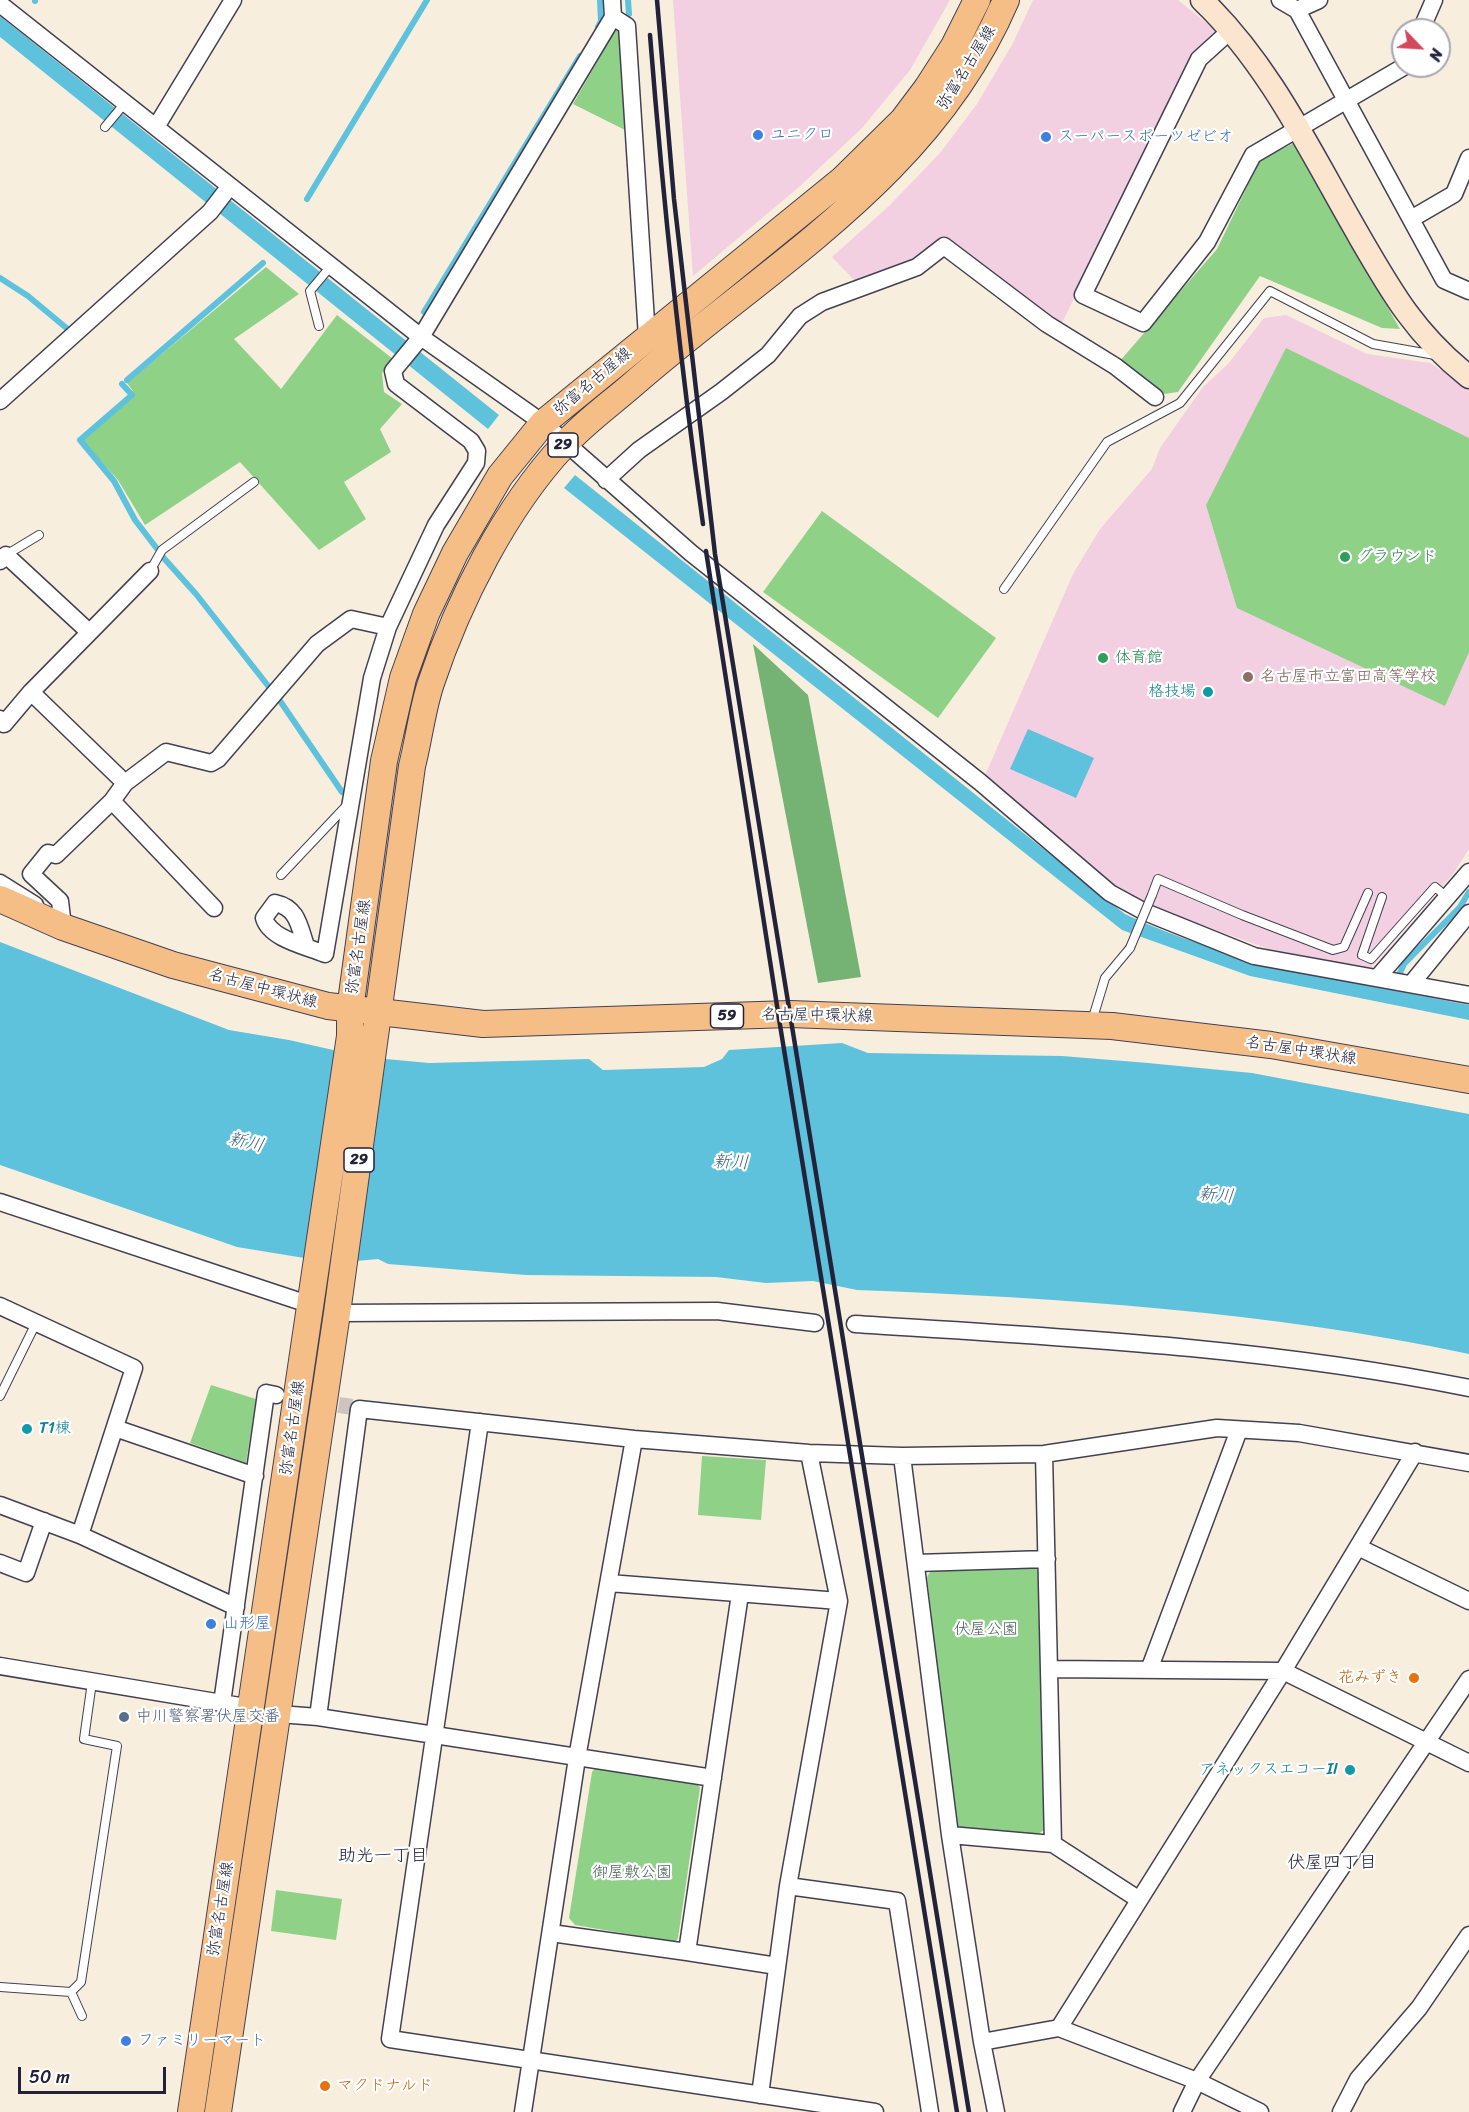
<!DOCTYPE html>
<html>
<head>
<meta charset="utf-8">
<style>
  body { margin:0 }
  #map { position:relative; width:1469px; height:2112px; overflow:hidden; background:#f8eede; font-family:Sriracha,sans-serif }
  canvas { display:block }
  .north { position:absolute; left:1391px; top:18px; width:60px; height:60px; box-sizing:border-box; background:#fff; border:2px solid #a7a7b1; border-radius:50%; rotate:115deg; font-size:16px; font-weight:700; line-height:24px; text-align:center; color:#22223b }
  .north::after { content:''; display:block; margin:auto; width:21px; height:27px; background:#d1495b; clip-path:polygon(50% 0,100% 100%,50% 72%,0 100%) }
  .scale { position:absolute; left:18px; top:2067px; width:148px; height:27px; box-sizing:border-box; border:3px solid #22223b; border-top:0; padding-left:8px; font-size:18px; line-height:21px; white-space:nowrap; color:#22223b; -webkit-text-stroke:4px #fff; paint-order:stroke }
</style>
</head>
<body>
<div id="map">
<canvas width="1469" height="2112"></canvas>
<div class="north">N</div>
<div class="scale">50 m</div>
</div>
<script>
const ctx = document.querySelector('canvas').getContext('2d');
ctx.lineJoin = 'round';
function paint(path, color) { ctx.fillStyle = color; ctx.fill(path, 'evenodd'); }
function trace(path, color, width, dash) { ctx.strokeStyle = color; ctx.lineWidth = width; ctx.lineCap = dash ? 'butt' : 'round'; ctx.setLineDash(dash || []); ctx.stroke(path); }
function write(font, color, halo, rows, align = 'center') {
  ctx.font = font + ' Sriracha,"Klee One",sans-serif'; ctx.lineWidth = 4.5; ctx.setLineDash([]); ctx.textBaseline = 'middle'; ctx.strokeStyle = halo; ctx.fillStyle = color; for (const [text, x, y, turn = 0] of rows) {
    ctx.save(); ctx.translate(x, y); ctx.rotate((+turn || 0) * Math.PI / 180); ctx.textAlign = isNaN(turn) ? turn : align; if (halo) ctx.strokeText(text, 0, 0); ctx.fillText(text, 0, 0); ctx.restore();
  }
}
const built = new Path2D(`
  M673,0H950L910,70L862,128L799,187L693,276Z
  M1033,0H1178L1215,30L1216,35L1192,56L1061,325L934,246L904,265L856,282L832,257L889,206L940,153L977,104L1013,43Z
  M1286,315L1367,354L1430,363L1469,387V849L1453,874L1370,969L1269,949L1170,914L1113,888L983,780L1073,574L1100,529L1152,469L1160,448L1203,387L1228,364L1264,318Z`);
const green = new Path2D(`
  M619,30L622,34L629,132L573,104L614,32Z
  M1294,143L1400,329L1382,328L1260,276L1178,392L1164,394L1119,362L1217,249L1260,160Z
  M266,267L299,294L234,339L281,389L337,315L393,359L382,373L384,392L402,404L380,429L391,452L344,482L366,519L319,550L240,462L145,525L118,480L81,439L133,391L127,383Z
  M1286,348L1469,438V652L1445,706L1237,608L1206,505Z
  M822,511L996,638L938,718L763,592Z
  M211,1385L256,1399L246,1463L190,1443Z
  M702,1456L766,1460L761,1520L698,1515Z
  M1031,1566L1038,1570L1044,1830L1037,1835L956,1827L927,1577L932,1569Z
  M596,1767L695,1780L700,1788L678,1938L675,1942L575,1925L569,1918L592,1772Z
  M276,1890L342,1899L336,1940L271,1931Z`);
const forest = new Path2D(`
  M753,644L808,695L861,977L818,983Z`);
const water = new Path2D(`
  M0,16L499,415L488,429L0,37Z
  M575,475L1125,914C1232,965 1353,982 1469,1005V1020L1250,976L1122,930L564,488Z
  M1028,729L1094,758L1076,798L1010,769Z
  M0,942L229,1030L289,1040L364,1057L429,1063L589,1059L603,1070L704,1067L722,1059L729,1050L842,1043L868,1053L1062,1056L1148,1063L1252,1073L1469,1114V1354C1268,1311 1062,1298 857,1290L813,1281L766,1283L716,1277L526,1275L388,1264L378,1259L335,1263L237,1247L0,1165Z`);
const stream = new Path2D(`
  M628,0L629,14
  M35,1V0
  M598,27L601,21L600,0
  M307,199L427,0
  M0,278L28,296L70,331
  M424,312L580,56
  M127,380L263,263
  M122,384L132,395L80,440L114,481L135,520L158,550
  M161,555L196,594L269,687
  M276,695L342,792
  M1399,975L1404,964L1460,907L1469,892`);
const streetTunnel = new Path2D(`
  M315,1401L352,1407`);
const lane = new Path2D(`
  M105,127L125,103
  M319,326L310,291L331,266
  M6,555L39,535
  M150,571L162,550L254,482
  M1004,589L1107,442L1180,403L1270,291L1373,344L1435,355
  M281,875L349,803
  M1152,895L1158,879L1242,915L1333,950L1344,947L1368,893
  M1382,897L1362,955L1371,959L1435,887L1448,898
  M1092,1021L1105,978L1130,948
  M0,1396L36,1323
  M0,1987L71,1992L81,1982L117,1746L84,1739L92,1682
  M71,1992L82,2016`);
const street = new Path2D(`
  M1280,0L1297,10L1444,280L1469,291
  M0,4L421,337L543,423L691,553L980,782L1110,893L1145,912L1254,956L1469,995
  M1297,10L1319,0
  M613,17L627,26L647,337
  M1231,30L1199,59L1083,295L1143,323L1207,242L1253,155L1405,66
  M1421,30L1434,0
  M156,127L233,0
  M1411,219L1454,194L1469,158
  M0,401L210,212L230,186
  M606,480L639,450L721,392L768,355L800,316L822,302L917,267L944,246L1047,324L1115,366L1155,397
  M0,561L6,555L88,631
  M31,692L150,571
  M0,719L4,724L31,692L125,783L166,752L211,763L218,759L317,644L351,619L388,627
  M112,801L214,908
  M0,883L35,905
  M63,927L60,901L31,874L48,853L56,855L112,801L125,783
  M306,946C299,926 298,908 275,903L264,918C270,939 306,946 325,954L372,678L388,627L436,525L476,463L477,451L471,441L396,384L393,371L421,337L613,17L612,0
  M1378,977L1469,872
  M1412,983L1469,913
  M0,1202L311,1305
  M0,1306L134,1368L80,1535
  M337,1313L717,1311L815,1323
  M855,1324C1060,1337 1267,1347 1469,1388
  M480,1422L390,2039L875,2112
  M115,1428L255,1476
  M809,1453L839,1601
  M1044,1454L1053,1844
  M902,1456L950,1835L1053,1844L1138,1899
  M0,1505L80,1535L236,1607
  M1358,1547L1469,1601
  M0,1563L26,1573L44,1521
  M916,1563L1047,1559
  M609,1583L839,1601L788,1886L760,2095
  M0,1666L252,1708
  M1050,1669L1283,1671L1469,1763
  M1149,1670L1239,1430
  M222,1703L266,1393L276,1395
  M279,1714L318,1717L713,1778
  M318,1717L359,1409L634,1439L809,1453L902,1456L1044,1454L1217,1428L1299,1433L1469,1463
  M950,1835L982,2042
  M788,1886L897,1901L930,2112
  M551,1933L687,1952L740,1594
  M687,1952L777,1966
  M1059,2028L1283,1671L1415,1452
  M523,2112L577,1758L634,1439
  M996,2112L982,2042L1059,2028L1197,2081L1260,2112
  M1182,2112L1197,2081L1469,1679
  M1341,2112L1358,2079L1419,2008L1469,1935`);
const secondary = new Path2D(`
  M1202,0C1270,65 1311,153 1358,234C1392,293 1415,334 1469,377`);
const primary = new Path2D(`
  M0,899L63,927L173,965L328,1006L483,1024L790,1014L1112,1026L1271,1045L1469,1080
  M191,2112L350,1036V1009L384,761L403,678L426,614L455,553L500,476L543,423L843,179L903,120L927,88L954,46L977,0
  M218,2112L337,1313L412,766C419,739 422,710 431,683C458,602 505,508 564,445C584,423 609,405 631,386C769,265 931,176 1006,0`);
const rail = new Path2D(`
  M657,0L674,199L715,554L969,2112
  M650,35C663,199 680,362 703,524
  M706,551L780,1025L957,2112`);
const laneBridge = new Path2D(`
  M1130,948L1152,895`);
const markers = [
  [758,135,6,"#3f7fe0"],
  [1046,137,6,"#3f7fe0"],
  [1345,557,6,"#2e9e5b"],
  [1103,658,6,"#2e9e5b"],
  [1248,677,6,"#8d6e63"],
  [1208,692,6,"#0f9aa8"],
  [27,1429,6,"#0f9aa8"],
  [211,1624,6,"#3f7fe0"],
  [1414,1678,6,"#e8710a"],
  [124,1717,6,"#5c6f8a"],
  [1350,1770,6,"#0f9aa8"],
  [126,2041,6,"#3f7fe0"],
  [325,2086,6,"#e8710a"]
];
const shields = [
  [563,445,30],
  [727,1016,33],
  [359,1160,30]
];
const shieldNames = [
  ["29",563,445],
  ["59",727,1016],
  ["29",359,1160]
];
const streetNames = [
  ["弥富名古屋線",967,68,-58],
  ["弥富名古屋線",593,382,-40],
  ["弥富名古屋線",359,947,-82],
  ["名古屋中環状線",263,989,15],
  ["名古屋中環状線",817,1016,1],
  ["名古屋中環状線",1301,1051,9],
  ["弥富名古屋線",293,1428,-82],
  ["弥富名古屋線",221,1909,-81]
];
const shopNames = [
  ["ユニクロ",770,135],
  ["スーパースポーツゼビオ",1058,137],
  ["山形屋",223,1624],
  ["ファミリーマート",138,2041]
];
const leisureNames = [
  ["グラウンド",1357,557],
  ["体育館",1115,658]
];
const educationNames = [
  ["名古屋市立富田高等学校",1260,677]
];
const cultureNames = [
  ["格技場",1196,692],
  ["T1棟",39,1429,"left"],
  ["アネックスエコーII",1338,1770]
];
const parkNames = [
  ["伏屋公園",986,1630],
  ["御屋敷公園",632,1873]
];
const foodNames = [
  ["花みずき",1402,1678],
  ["マクドナルド",337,2086,"left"]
];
const serviceNames = [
  ["中川警察署伏屋交番",136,1717]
];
const waterNames = [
  ["新川",246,1143,13],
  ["新川",731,1163,2],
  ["新川",1216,1196,5]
];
const neighbourhoodNames = [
  ["助光一丁目",383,1856],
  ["伏屋四丁目",1332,1863]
];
paint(built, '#f2cfe1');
paint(green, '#90d188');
paint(forest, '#74b374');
paint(water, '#5fc2dd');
trace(stream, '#5fc2dd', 6);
trace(streetTunnel, '#cdc5bd', 16, [16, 8]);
trace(lane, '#424153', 10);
trace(street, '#424153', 19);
trace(secondary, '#424153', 25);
trace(primary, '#424153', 28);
trace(lane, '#fff', 8);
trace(street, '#fff', 16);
trace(secondary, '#fbe5cf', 22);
trace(primary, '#f6be87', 26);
trace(rail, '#22223b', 4.5);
trace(laneBridge, '#424153', 10, []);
trace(laneBridge, '#fff', 8);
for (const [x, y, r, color] of markers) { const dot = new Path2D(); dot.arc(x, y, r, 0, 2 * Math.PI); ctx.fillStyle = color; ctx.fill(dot); trace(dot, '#fff', 2); }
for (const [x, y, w] of shields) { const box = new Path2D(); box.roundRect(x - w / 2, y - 12, w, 24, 4.5); ctx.fillStyle = '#fff'; ctx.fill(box); trace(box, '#22223b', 1.5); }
write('bold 15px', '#22223b', null, shieldNames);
write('16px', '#22223b', '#fff', streetNames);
write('16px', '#366cbe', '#fff', shopNames, 'left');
write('16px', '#27864d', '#fff', leisureNames, 'left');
write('16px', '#785e54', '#fff', educationNames, 'left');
write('16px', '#0d838f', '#fff', cultureNames, 'right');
write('16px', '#485f56', '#fff', parkNames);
write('16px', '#c56008', '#fff', foodNames, 'right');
write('16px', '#4e5e75', '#fff', serviceNames, 'left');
write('italic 18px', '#3a627c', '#fff', waterNames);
write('18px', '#22223b', '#fff', neighbourhoodNames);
</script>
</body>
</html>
